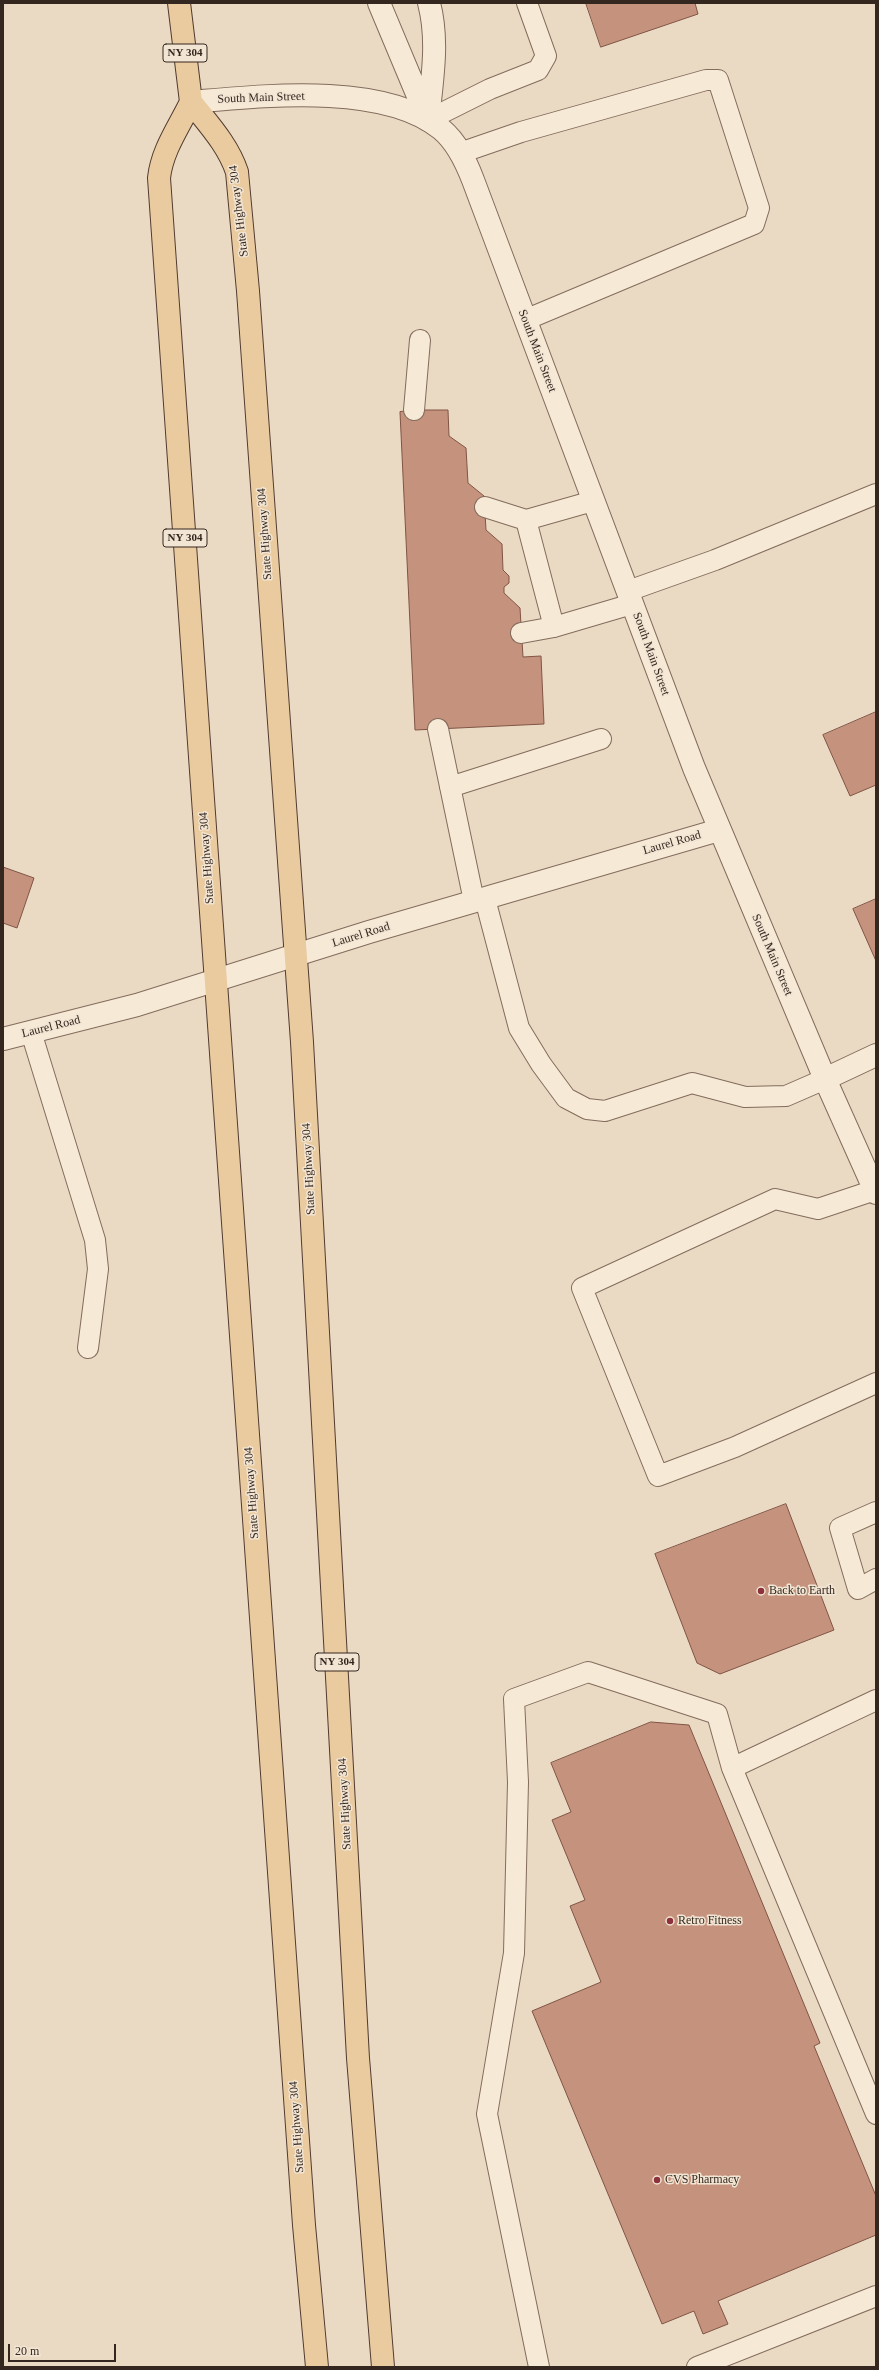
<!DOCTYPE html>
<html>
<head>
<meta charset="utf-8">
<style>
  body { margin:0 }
  #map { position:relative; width:879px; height:2370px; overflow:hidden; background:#eadac4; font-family:Georgia,serif }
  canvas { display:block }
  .frame { position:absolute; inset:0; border:4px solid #34271f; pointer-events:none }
  .scale { position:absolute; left:8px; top:2344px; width:108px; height:18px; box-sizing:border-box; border:2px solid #34271f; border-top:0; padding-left:5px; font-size:12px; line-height:14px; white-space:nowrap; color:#34271f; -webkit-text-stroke:3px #f2e5d3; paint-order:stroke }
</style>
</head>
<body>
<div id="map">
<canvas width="879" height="2370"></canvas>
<div class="frame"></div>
<div class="scale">20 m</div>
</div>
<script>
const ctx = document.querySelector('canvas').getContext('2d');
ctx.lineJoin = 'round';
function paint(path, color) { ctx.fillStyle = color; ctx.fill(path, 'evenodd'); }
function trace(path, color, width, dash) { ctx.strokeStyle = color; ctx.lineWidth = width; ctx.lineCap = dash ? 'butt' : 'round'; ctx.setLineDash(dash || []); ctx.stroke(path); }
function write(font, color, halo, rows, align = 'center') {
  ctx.font = font + ' Georgia,serif'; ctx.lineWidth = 3; ctx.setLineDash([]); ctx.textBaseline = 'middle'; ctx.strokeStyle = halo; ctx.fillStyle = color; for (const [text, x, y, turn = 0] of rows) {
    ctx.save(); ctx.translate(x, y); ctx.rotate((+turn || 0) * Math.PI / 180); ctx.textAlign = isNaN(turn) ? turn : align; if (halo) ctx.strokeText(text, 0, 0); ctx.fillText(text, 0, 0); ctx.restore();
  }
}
const building = new Path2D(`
  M586,3H695L698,14L601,47Z
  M414,410H448L449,436L466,448L468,483L484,496L486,530L502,544L503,570L509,576V583L504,587V593L520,608L523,657L541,656L544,724L415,730L400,412Z
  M876,712V785L850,796L823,735Z
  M3,867L34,878L17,928L3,923Z
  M876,899V961L853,909Z
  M786,1504L834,1630L720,1674L697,1663L655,1554Z
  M651,1722L689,1725L820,2043L814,2046L876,2196V2235L718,2301L728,2324L703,2334L694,2311L662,2324L532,2011L601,1982L570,1906L585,1900L552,1820L571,1812L551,1763Z`);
const service = new Path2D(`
  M428,120L490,89L538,70L546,56L527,3
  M460,153L521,132L706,80H718L759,208L754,224L525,320
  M414,410L420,340
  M593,501L526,520L554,627L632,604
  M485,507L526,520
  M628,591L715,560L876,494
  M521,633L554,627
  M438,729L474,901
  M450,787L601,739
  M485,899L519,1028L541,1064L566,1098L587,1109L605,1111L692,1083L745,1097L786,1096L825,1079
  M31,1032L95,1240L98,1269L88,1348
  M875,1190L818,1209L775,1199L582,1288L658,1476L735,1447L876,1383
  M876,1512L840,1528L858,1589L876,1579
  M876,1700L732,1768L876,2114
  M539,2367L487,2114L514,1953L518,1782L514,1699L588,1672L717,1714L732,1768
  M697,2367L876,2296`);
const minor = new Path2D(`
  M379,3L428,120
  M428,119C432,80 439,41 429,3`);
const tertiary = new Path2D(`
  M191,102C262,96 383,82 441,129C457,142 466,162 473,180L694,768L825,1079L876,1193
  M3,1039L137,1005L369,932L719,830
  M825,1079L876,1055`);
const primary = new Path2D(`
  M179,3L191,102
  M191,102C209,125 228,145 237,172L248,291L302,1042L358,2058L383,2367
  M191,102C179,127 162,150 159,178L304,2225L317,2367`);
const markers = [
  [761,1591,4,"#8d313d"],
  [670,1921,4,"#8d313d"],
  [657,2180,4,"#8d313d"]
];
const shields = [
  [185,53,44],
  [185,538,44],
  [337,1662,44]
];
const shieldNames = [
  ["NY 304",185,53],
  ["NY 304",185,538],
  ["NY 304",337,1662]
];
const streetNames = [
  ["South Main Street",261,98,-2],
  ["State Highway 304",239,211,-97],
  ["South Main Street",537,351,69],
  ["State Highway 304",265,534,-94],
  ["South Main Street",651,654,70],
  ["Laurel Road",672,843,-16],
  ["State Highway 304",207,858,-94],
  ["Laurel Road",361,935,-17],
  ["South Main Street",772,955,67],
  ["Laurel Road",51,1027,-14],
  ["State Highway 304",309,1169,-93],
  ["State Highway 304",252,1493,-94],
  ["State Highway 304",345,1804,-93],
  ["State Highway 304",297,2127,-94]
];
const poiNames = [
  ["Back to Earth",769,1591],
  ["Retro Fitness",678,1921],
  ["CVS Pharmacy",665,2180]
];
paint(building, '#c5927d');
trace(building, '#805444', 1);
trace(service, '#836c5c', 22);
trace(minor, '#836c5c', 24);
trace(tertiary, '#836c5c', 24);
trace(primary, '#513b30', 24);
trace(service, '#f6e9d6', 20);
trace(minor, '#f6e9d6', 22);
trace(tertiary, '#f6e9d6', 22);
trace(primary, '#eaca9f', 22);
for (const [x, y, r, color] of markers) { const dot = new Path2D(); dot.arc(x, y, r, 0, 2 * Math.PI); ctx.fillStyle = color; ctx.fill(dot); trace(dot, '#f2e5d3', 1.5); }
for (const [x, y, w] of shields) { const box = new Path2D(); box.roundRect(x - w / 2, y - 9, w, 18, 3); ctx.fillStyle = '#f2e5d3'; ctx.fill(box); trace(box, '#34271f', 1); }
write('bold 11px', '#34271f', null, shieldNames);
write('12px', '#34271f', '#f2e5d3', streetNames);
write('12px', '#34271f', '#f2e5d3', poiNames, 'left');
</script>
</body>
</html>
